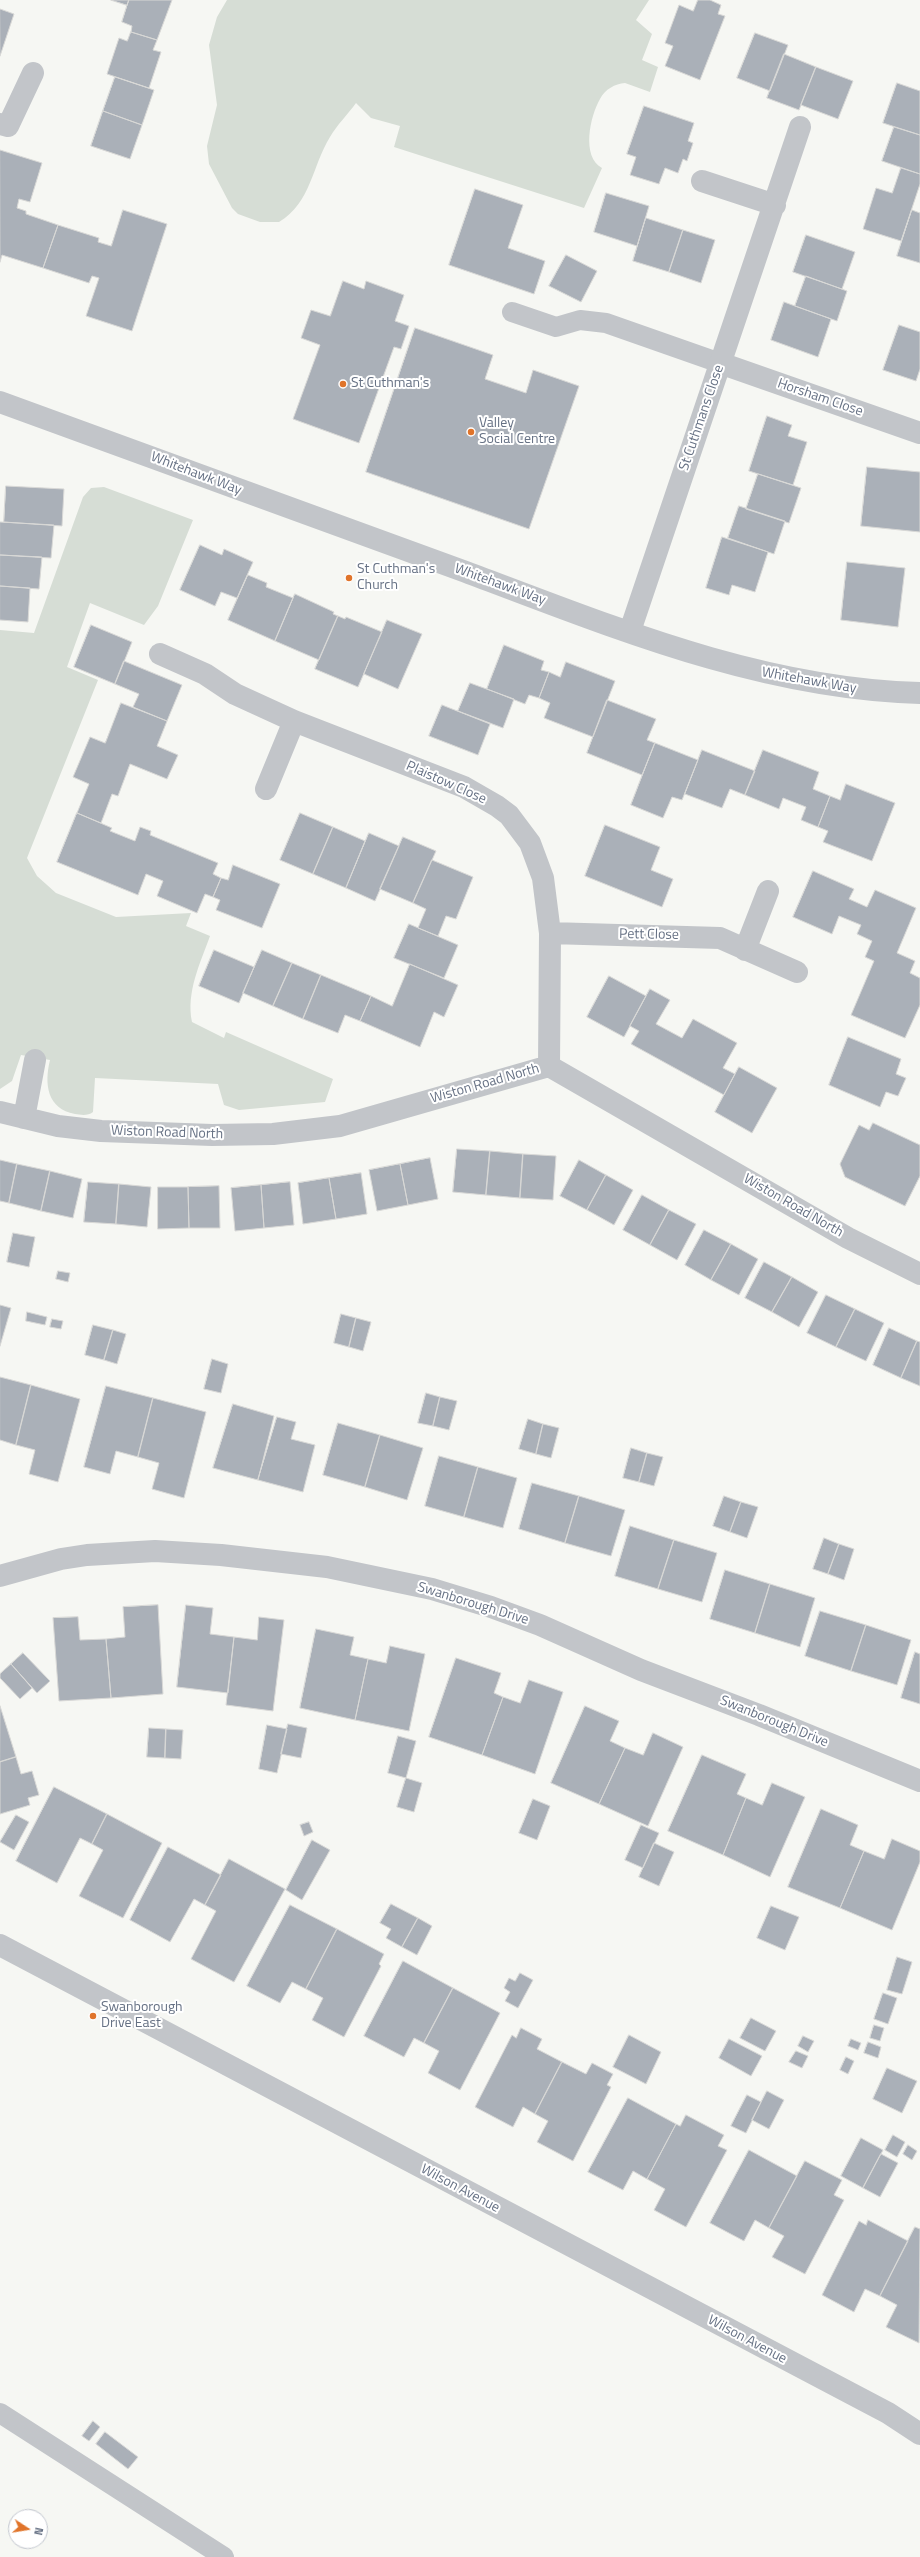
<!DOCTYPE html>
<html>
<head>
<meta charset="utf-8">
<style>
  body { margin:0 }
  #map { position:relative; width:920px; height:2557px; overflow:hidden; background:#f6f7f3; font-family:"Titillium Web",sans-serif }
  canvas { display:block }
  .north { position:absolute; left:8px; top:2509px; width:40px; height:40px; box-sizing:border-box; background:#fff; border:1px solid #c2c6ce; border-radius:50%; rotate:102deg; font-size:11px; font-weight:700; line-height:16px; text-align:center; color:#667184 }
  .north::after { content:''; display:block; margin:auto; width:14px; height:18px; background:#e0742a; clip-path:polygon(50% 0,100% 100%,50% 72%,0 100%) }
</style>
</head>
<body>
<div id="map">
<canvas width="920" height="2557"></canvas>
<div class="north">N</div>
</div>
<script>
const ctx = document.querySelector('canvas').getContext('2d');
ctx.lineJoin = 'round';
function paint(path, color) { ctx.fillStyle = color; ctx.fill(path, 'evenodd'); }
function trace(path, color, width, dash) { ctx.strokeStyle = color; ctx.lineWidth = width; ctx.lineCap = dash ? 'butt' : 'round'; ctx.setLineDash(dash || []); ctx.stroke(path); }
function write(font, color, halo, rows, align = 'center') {
  ctx.font = font + ' "Titillium Web",sans-serif'; ctx.lineWidth = 4; ctx.setLineDash([]); ctx.textBaseline = 'middle'; ctx.strokeStyle = halo; ctx.fillStyle = color; for (const [text, x, y, turn = 0] of rows) {
    ctx.save(); ctx.translate(x, y); ctx.rotate((+turn || 0) * Math.PI / 180); ctx.textAlign = isNaN(turn) ? turn : align; if (halo) ctx.strokeText(text, 0, 0); ctx.fillText(text, 0, 0); ctx.restore();
  }
}
const green = new Path2D(`
  M227,0H649L636,20L652,34L642,60L658,67L650,92L625,83C615,84 605,89 600,99C590,116 581,157 602,168L584,208L394,147L400,126L371,118L356,103C348,114 337,125 330,137C312,166 311,203 279,222H260L238,214L232,208L209,164L207,146L217,105L209,45L217,17Z
  M104,487L193,520L158,606L144,625L90,603L67,667L98,680L27,858L37,876L56,893L116,917L191,913L186,926L210,936C200,964 186,992 192,1022L224,1038L226,1032L333,1079L325,1102L239,1110L224,1105L218,1084L95,1078L93,1112C88,1116 81,1115 75,1114C47,1109 44,1084 50,1060L21,1055L12,1081L0,1089V630L34,633L83,497L91,488Z`);
const building = new Path2D(`
  M111,0H129L127,5Z
  M129,0H172L157,40L131,32L132,26L122,22Z
  M698,0H710L721,5L718,14L725,16L700,80L665,66L673,46L665,43L679,5L693,11Z
  M0,9L14,14L0,56Z
  M131,32L157,40L153,50L161,52L149,88L107,74L119,38L127,41Z
  M755,33L788,45L770,91L737,78Z
  M784,54L816,67L799,110L767,98Z
  M816,67L853,81L838,119L801,105Z
  M115,77L154,90L142,125L103,111Z
  M897,83L920,91V135L883,123Z
  M644,106L694,123L688,141L693,143L687,161L683,159L678,173L665,168L659,184L630,175L636,157L627,154Z
  M103,111L142,125L130,159L91,146Z
  M894,127L920,135V174L882,161Z
  M0,150L42,163L30,202L19,199L17,208L26,211V214L58,225L43,268L2,255L0,262Z
  M901,168L920,174V184L901,241L863,229L876,188L892,193Z
  M475,189L523,205L508,248L545,261L534,294L449,265Z
  M606,193L649,206L637,246L594,232Z
  M123,210L167,224L132,331L86,316L99,278L92,276L89,283L43,268L58,225L99,238L98,242L111,246Z
  M912,210L920,213V263L897,256Z
  M646,218L683,230L669,272L633,261Z
  M683,230L715,240L701,283L669,272Z
  M806,235L855,252L842,289L793,272Z
  M566,255L597,271L581,302L549,286Z
  M806,276L847,291L837,321L795,306Z
  M343,281L364,289L366,281L404,295L395,321L409,326L401,349L394,347L359,443L293,419L320,345L301,338L311,310L330,316Z
  M784,302L831,319L818,357L771,340Z
  M899,325L920,332V369L916,381L883,370Z
  M415,328L493,355L485,379L526,393L533,370L579,386L529,529L366,472Z
  M767,416L792,425L788,436L807,442L793,485L749,471Z
  M867,467L920,472V532L861,526Z
  M758,474L801,488L789,523L746,509Z
  M6,486L64,489L62,526L4,522Z
  M739,506L785,521L774,554L728,538Z
  M0,522L54,525L51,558L0,555Z
  M722,537L768,552L755,592L732,585L729,595L706,588Z
  M200,545L222,555L224,549L253,562L237,598L221,592L215,606L180,590Z
  M0,555L42,557L39,589L0,586Z
  M847,562L905,568L898,627L841,620Z
  M248,575L267,583L266,587L293,598L275,641L228,620Z
  M0,586L30,588L28,622L0,620Z
  M295,594L334,612L333,614L338,616L319,660L275,641Z
  M338,616L345,619L346,617L382,632L358,687L315,669Z
  M387,620L422,634L398,689L364,674Z
  M91,625L132,642L115,684L74,667Z
  M504,645L544,661L541,670L549,672L539,698L529,695L525,704L487,689Z
  M124,661L182,685L167,721L133,707L139,694L115,684Z
  M566,662L615,681L593,737L544,718L550,703L539,698L549,672L560,677Z
  M470,683L514,699L503,728L458,711Z
  M607,700L656,719L647,740L655,743L642,775L587,753Z
  M121,703L167,721L157,746L178,755L167,779L130,764L118,796L112,794L101,823L77,813L89,784L73,777L90,737L105,743Z
  M442,705L490,724L478,755L429,736Z
  M655,743L698,760L682,800L672,797L663,818L631,805Z
  M702,750L755,771L745,795L730,789L722,808L685,794Z
  M763,750L819,772L813,789L830,796L818,827L801,820L806,807L783,798L779,809L745,795Z
  M846,784L895,803L872,861L823,842L828,831L818,827L830,796L840,800Z
  M77,813L112,828L110,831L135,841L140,827L151,831L150,835L218,863L213,874L221,878L213,897L205,894L197,913L157,896L163,881L146,874L138,895L57,862Z
  M300,813L333,827L313,874L280,860Z
  M605,825L660,847L651,870L673,879L662,907L585,876Z
  M333,827L365,841L346,888L313,874Z
  M369,833L399,846L375,901L346,888Z
  M403,837L436,851L413,903L380,889Z
  M432,860L473,877L456,919L446,916L438,936L418,928L426,909L413,903Z
  M233,865L280,884L262,928L216,910L220,900L213,897L221,878L228,880Z
  M813,871L854,889L849,899L867,907L875,890L916,908L897,953L915,961L910,973L920,978V1005L905,1038L851,1015L874,961L865,957L872,941L857,934L861,925L839,916L832,934L793,917Z
  M409,924L458,945L444,978L394,958Z
  M214,950L254,967L239,1003L199,986Z
  M262,950L292,963L273,1006L243,993Z
  M292,963L321,975L303,1019L273,1006Z
  M410,964L458,985L444,1017L434,1012L420,1047L360,1021L371,996L392,1006Z
  M321,975L371,996L360,1021L345,1015L338,1033L303,1019Z
  M609,976L646,996L624,1037L587,1017Z
  M650,989L670,1000L656,1024L682,1038L693,1019L737,1043L723,1068L735,1074L724,1095L631,1044L639,1031L630,1026Z
  M848,1037L901,1059L896,1074L906,1078L898,1096L886,1092L880,1107L829,1085Z
  M739,1067L777,1088L752,1133L715,1112Z
  M873,1123L920,1145V1176L905,1206L845,1177L840,1164L859,1125L869,1130Z
  M457,1149L490,1151L486,1195L453,1192Z
  M490,1151L523,1154L520,1198L486,1195Z
  M523,1154L556,1156L553,1200L520,1198Z
  M430,1158L438,1199L408,1205L400,1164Z
  M0,1160L17,1164L9,1203L0,1201Z
  M579,1160L606,1175L587,1210L560,1196Z
  M17,1164L50,1171L41,1211L9,1203Z
  M400,1164L408,1205L377,1211L369,1170Z
  M50,1171L82,1179L73,1218L41,1211Z
  M361,1173L367,1214L336,1219L329,1178Z
  M606,1175L633,1190L614,1225L587,1210Z
  M329,1178L336,1219L303,1224L298,1183Z
  M88,1182L119,1184L116,1224L84,1222Z
  M290,1182L294,1225L264,1228L261,1185Z
  M119,1184L151,1187L147,1227L116,1224Z
  M261,1185L264,1228L235,1231L231,1188Z
  M219,1186L220,1228H189L188,1187Z
  M158,1187H188L189,1228L158,1229Z
  M642,1195L669,1210L650,1245L623,1230Z
  M669,1210L696,1224L677,1260L650,1245Z
  M704,1230L731,1244L711,1280L685,1265Z
  M13,1233L35,1237L29,1267L7,1262Z
  M731,1244L758,1259L739,1295L711,1280Z
  M764,1262L792,1277L772,1312L745,1298Z
  M58,1271L70,1273L68,1282L56,1279Z
  M792,1277L818,1292L799,1327L772,1312Z
  M826,1295L855,1309L836,1347L807,1333Z
  M0,1305L11,1308L0,1346Z
  M855,1309L884,1323L866,1361L836,1347Z
  M27,1312L47,1317L45,1325L26,1321Z
  M341,1314L356,1318L349,1347L334,1343Z
  M356,1318L371,1322L363,1351L349,1347Z
  M52,1319L63,1321L61,1329L50,1327Z
  M93,1325L113,1330L104,1360L85,1355Z
  M889,1328L917,1341L901,1378L873,1365Z
  M113,1330L126,1334L117,1364L104,1360Z
  M917,1341L920,1342V1386L901,1378Z
  M212,1359L228,1364L221,1393L204,1389Z
  M0,1377L31,1385L16,1445L0,1440Z
  M31,1385L80,1399L58,1482L29,1474L35,1450L16,1445Z
  M106,1386L153,1398L138,1457L116,1451L110,1474L84,1467Z
  M426,1393L440,1397L433,1426L418,1423Z
  M440,1397L457,1401L449,1430L433,1426Z
  M153,1398L206,1412L184,1498L152,1489L159,1463L138,1457Z
  M233,1404L274,1416L258,1480L213,1468Z
  M277,1417L296,1422L291,1439L315,1445L303,1492L258,1480Z
  M528,1419L543,1424L536,1454L519,1449Z
  M338,1423L380,1435L365,1487L323,1475Z
  M543,1424L559,1428L551,1458L536,1454Z
  M380,1435L423,1448L407,1500L365,1487Z
  M631,1448L647,1453L639,1482L623,1478Z
  M647,1453L663,1457L654,1486L639,1482Z
  M439,1456L478,1467L464,1517L425,1506Z
  M478,1467L517,1478L503,1528L464,1517Z
  M532,1483L579,1496L565,1543L519,1529Z
  M579,1496L625,1510L611,1556L565,1543Z
  M724,1496L741,1502L730,1532L713,1526Z
  M741,1502L758,1507L747,1538L730,1532Z
  M630,1526L674,1540L658,1589L615,1576Z
  M824,1538L839,1544L828,1574L813,1569Z
  M674,1540L717,1553L702,1602L658,1589Z
  M839,1544L854,1549L844,1580L828,1574Z
  M725,1570L770,1584L755,1633L710,1619Z
  M770,1584L815,1598L800,1647L755,1633Z
  M158,1605L163,1694L111,1698L106,1639L125,1637L123,1607Z
  M186,1605L213,1608L210,1634L234,1637L228,1693L177,1687Z
  M820,1611L866,1625L851,1671L805,1656Z
  M78,1617L80,1640L106,1639L111,1698L59,1701L53,1618Z
  M259,1617L284,1620L273,1711L226,1705L234,1637L257,1640Z
  M866,1625L911,1640L897,1685L851,1671Z
  M316,1629L354,1637L350,1655L368,1659L355,1720L300,1708Z
  M390,1646L425,1654L409,1731L355,1720L368,1659L386,1663Z
  M915,1652L920,1654V1704L901,1698Z
  M23,1653L50,1681L37,1693L11,1664Z
  M456,1658L501,1673L494,1693L503,1697L482,1755L429,1737Z
  M11,1664L32,1688L20,1699L0,1678V1674Z
  M529,1680L563,1692L535,1774L482,1755L503,1697L520,1703Z
  M0,1706L16,1757L0,1762Z
  M585,1706L619,1721L610,1741L625,1748L599,1804L551,1783Z
  M288,1724L307,1728L301,1758L281,1754Z
  M267,1725L287,1729L277,1773L259,1769Z
  M149,1728L166,1729L165,1758L147,1757Z
  M166,1729L183,1730L181,1759L165,1758Z
  M653,1733L683,1747L648,1826L599,1804L625,1748L643,1755Z
  M398,1736L416,1741L406,1778L388,1773Z
  M702,1755L746,1774L737,1794L746,1798L723,1855L668,1831Z
  M16,1757L21,1774L32,1771L39,1795L28,1798L30,1805L0,1814V1762Z
  M406,1778L422,1783L414,1812L397,1807Z
  M772,1783L805,1797L770,1877L723,1855L746,1798L762,1805Z
  M54,1787L107,1814L92,1844L80,1838L57,1883L16,1861Z
  M533,1799L550,1806L537,1840L519,1833Z
  M821,1809L858,1825L850,1845L864,1851L840,1908L788,1887Z
  M107,1814L162,1843L123,1918L79,1896L103,1850L92,1844Z
  M16,1815L29,1822L14,1850L0,1842Z
  M309,1822L313,1832L304,1836L300,1825Z
  M641,1825L659,1833L643,1868L625,1860Z
  M892,1839L920,1851V1862L892,1930L840,1908L864,1851L884,1859Z
  M312,1840L330,1850L302,1900L286,1890Z
  M654,1843L674,1852L659,1886L639,1877Z
  M168,1847L221,1875L205,1905L194,1899L170,1942L130,1920Z
  M229,1859L285,1889L234,1982L191,1959L216,1911L205,1905Z
  M391,1904L418,1918L402,1947L386,1938L391,1929L380,1923Z
  M290,1905L337,1929L306,1989L292,1982L280,2003L247,1986Z
  M771,1906L799,1917L785,1950L757,1938Z
  M418,1918L432,1926L417,1955L402,1947Z
  M337,1929L384,1954L379,1964L381,1966L344,2037L312,2020L323,1998L306,1989Z
  M897,1957L912,1962L902,1994L887,1990Z
  M403,1961L453,1988L424,2043L414,2038L404,2057L364,2036Z
  M520,1973L533,1980L518,2008L505,2001L510,1992L504,1988L509,1978L515,1981Z
  M453,1988L500,2013L460,2090L428,2073L439,2051L424,2043Z
  M883,1993L897,1998L888,2024L874,2019Z
  M751,2018L776,2031L765,2051L740,2038Z
  M874,2025L884,2028L880,2041L870,2038Z
  M521,2028L542,2039L537,2049L562,2062L535,2114L523,2107L513,2127L475,2107L512,2035L516,2038Z
  M629,2035L661,2052L646,2084L613,2067Z
  M803,2036L814,2041L808,2052L798,2046Z
  M729,2039L762,2056L751,2076L719,2058Z
  M851,2039L861,2043L858,2050L848,2046Z
  M868,2042L881,2047L878,2058L864,2053Z
  M796,2051L808,2056L802,2068L789,2062Z
  M846,2057L854,2061L848,2074L840,2070Z
  M562,2062L586,2074L592,2063L613,2074L607,2085L611,2087L573,2161L537,2142L548,2121L535,2114Z
  M887,2068L917,2081L902,2113L873,2099Z
  M767,2091L784,2100L769,2129L752,2120Z
  M747,2095L761,2102L746,2133L731,2126Z
  M628,2098L676,2124L647,2179L633,2171L623,2190L588,2172Z
  M686,2115L724,2135L718,2146L727,2150L686,2227L654,2210L665,2189L647,2179L676,2124L680,2126Z
  M893,2135L905,2142L897,2157L885,2150Z
  M861,2138L883,2150L863,2188L841,2176Z
  M908,2145L917,2151L912,2160L903,2154Z
  M749,2150L797,2176L769,2228L755,2220L744,2241L710,2223Z
  M881,2154L898,2163L880,2197L863,2188Z
  M805,2161L842,2180L834,2195L844,2200L805,2274L772,2257L784,2236L769,2228Z
  M868,2220L908,2241L880,2296L865,2289L854,2312L822,2295L859,2221L866,2225Z
  M915,2227L920,2229L919,2343L886,2327L897,2305L880,2296Z
  M93,2421L100,2427L89,2441L82,2436Z
  M105,2432L138,2457L128,2469L96,2444Z`);
const service = new Path2D(`
  M512,312L556,327L580,320L606,323L720,363
  M0,2413L224,2557`);
const minor = new Path2D(`
  M0,124L8,126L33,73
  M702,181L775,205
  M720,363L920,433
  M0,402C156,458 311,515 466,572C613,627 761,689 920,693
  M630,631L800,127
  M160,654L205,674L235,694L294,721L464,787L497,806L509,815L530,843L543,878L550,933L549,1066
  M266,789L294,721
  M550,933L720,938L797,972
  M745,950L768,891
  M0,1112L58,1126L101,1131L212,1135L273,1134L340,1126L549,1066L848,1238L920,1274
  M24,1118L35,1060
  M0,1576L61,1559L87,1555L155,1551L221,1555L327,1567L432,1589L491,1607L540,1625L641,1670L759,1715L920,1781`);
const tertiary = new Path2D(`
  M0,1945L888,2413L920,2434`);
const markers = [
  [343,384,4,"#e0742a"],
  [471,432,4,"#e0742a"],
  [349,578,4,"#e0742a"],
  [93,2016,4,"#e0742a"]
];
const poiNames = [
  ["St Cuthman's",351,384],
  ["Valley",479,424],
  ["Social Centre",479,440],
  ["St Cuthman's",357,570],
  ["Church",357,586],
  ["Swanborough",101,2008],
  ["Drive East",101,2024]
];
const streetNames = [
  ["Horsham Close",820,398,19],
  ["St Cuthmans Close",702,418,-71],
  ["Whitehawk Way",196,474,21],
  ["Whitehawk Way",500,585,20],
  ["Whitehawk Way",809,681,10],
  ["Plaistow Close",446,783,24],
  ["Pett Close",649,935,1],
  ["Wiston Road North",485,1084,-16],
  ["Wiston Road North",167,1133,2],
  ["Wiston Road North",793,1206,30],
  ["Swanborough Drive",473,1604,17],
  ["Swanborough Drive",774,1722,22],
  ["Wilson Avenue",460,2189,28],
  ["Wilson Avenue",747,2340,28]
];
paint(green, '#d6ddd5');
paint(building, '#aab0b8');
trace(building, '#d8d8d6', 1);
trace(service, '#c2c5c9', 20);
trace(minor, '#c2c5c9', 22);
trace(tertiary, '#c2c5c9', 22);
for (const [x, y, r, color] of markers) { const dot = new Path2D(); dot.arc(x, y, r, 0, 2 * Math.PI); ctx.fillStyle = color; ctx.fill(dot); trace(dot, '#fff', 1.5); }
write('14px', '#667184', '#fff', poiNames, 'left');
write('14px', '#667184', '#fff', streetNames);
</script>
</body>
</html>
